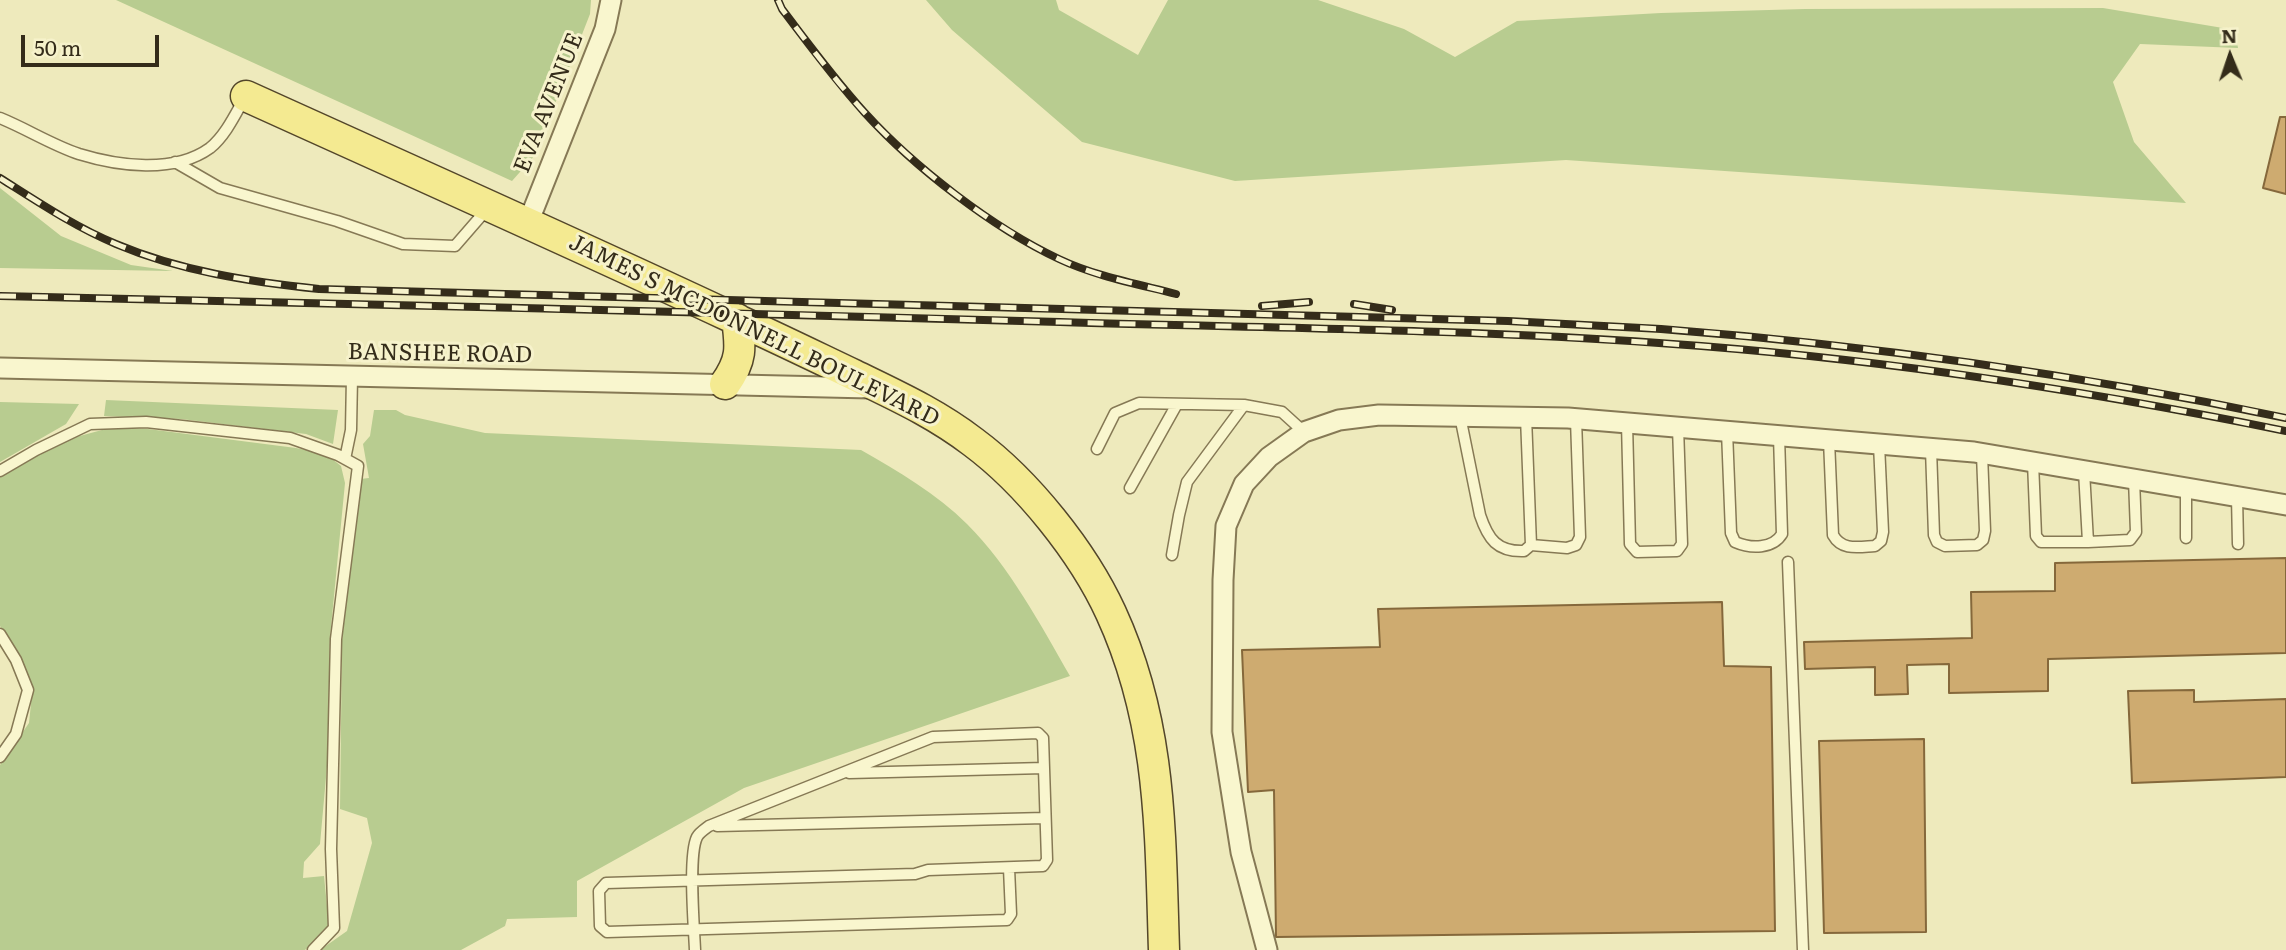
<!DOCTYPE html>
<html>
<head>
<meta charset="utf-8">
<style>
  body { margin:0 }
  #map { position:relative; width:2286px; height:950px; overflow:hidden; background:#eeeabc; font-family:Literata,serif }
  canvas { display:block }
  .north { position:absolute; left:2195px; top:21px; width:70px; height:70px; -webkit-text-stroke:5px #f6f2cb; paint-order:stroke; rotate:358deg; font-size:19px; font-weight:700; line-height:28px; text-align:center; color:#342c1a }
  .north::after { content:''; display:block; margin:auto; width:24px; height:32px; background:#342c1a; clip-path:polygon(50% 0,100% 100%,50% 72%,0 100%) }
  .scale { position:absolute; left:21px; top:35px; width:138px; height:32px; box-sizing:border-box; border:4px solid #342c1a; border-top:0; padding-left:9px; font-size:21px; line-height:24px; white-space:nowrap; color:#342c1a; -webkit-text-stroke:5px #f6f2cb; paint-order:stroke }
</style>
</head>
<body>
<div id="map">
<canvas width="2286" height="950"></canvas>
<div class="north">N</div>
<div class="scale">50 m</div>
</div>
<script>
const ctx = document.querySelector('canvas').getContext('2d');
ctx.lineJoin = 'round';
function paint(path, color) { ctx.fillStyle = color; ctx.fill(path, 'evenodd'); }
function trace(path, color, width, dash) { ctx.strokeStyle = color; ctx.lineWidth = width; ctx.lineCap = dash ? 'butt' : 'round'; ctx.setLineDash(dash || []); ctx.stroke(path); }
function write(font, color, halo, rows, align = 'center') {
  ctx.font = font + ' Literata,serif'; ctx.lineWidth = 6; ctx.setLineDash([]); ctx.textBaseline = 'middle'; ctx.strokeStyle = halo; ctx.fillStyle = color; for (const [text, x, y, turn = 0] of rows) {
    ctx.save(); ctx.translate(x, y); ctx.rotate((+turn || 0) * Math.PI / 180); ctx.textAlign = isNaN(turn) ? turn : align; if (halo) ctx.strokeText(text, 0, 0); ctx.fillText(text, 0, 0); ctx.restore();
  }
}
const green = new Path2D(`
  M116,0H591L590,14L535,155L512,181Z
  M926,0H1056L1059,10L1138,55L1168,0H1318L1404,29L1455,57L1517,21L1661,13L1805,9L2103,8L2235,30L2238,48L2140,44L2113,82L2134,142L2186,203L1566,160L1235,181L1082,142L952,30Z
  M0,188L61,236L131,265L173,271L0,268Z
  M106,400L338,410L333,444L306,434L181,419L104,416Z
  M0,402L79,404L66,424L0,462Z
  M374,410H396L405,415L485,433L861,450C898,471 937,494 967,524C1010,567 1040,624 1070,676L744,788L577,881V917L507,919L505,926L461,950H320L347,931L372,843L367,818L340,809L342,640L360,479L369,478L363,444L370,436Z
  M113,427L148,429L296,448L326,454L341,466L345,483L330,637L328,755L320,844L304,862L303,878L324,876L329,926L305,950H0V765L29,723L32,694L21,657L0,626V476L48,448L76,437Z`);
const building = new Path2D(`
  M2280,117H2286V194L2263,188Z
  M2286,558V653L2048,659V691L1949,693V664L1907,665L1908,694L1875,695V667L1805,669L1804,642L1972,638L1971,592L2055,591V563Z
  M1722,602L1724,666L1771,667L1775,931L1276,937L1274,790L1248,792L1242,650L1380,647L1378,609Z
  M2194,690V702L2286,699V777L2132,783L2128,691Z
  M1924,739L1926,932L1824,933L1819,741Z`);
const service = new Path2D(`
  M0,118C27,129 52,145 79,154C118,166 174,174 210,148C225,136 235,115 244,99
  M175,162L220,188L337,221L403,244L455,246L488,208
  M1460,416L1480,515C1488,539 1497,552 1524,551L1531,545L1526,417
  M1627,423L1630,544L1637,552L1677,551L1682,544L1678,427
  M1727,431L1731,533L1735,542C1751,549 1773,549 1782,534L1779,436
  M1829,440L1833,535C1842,551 1858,547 1875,546L1881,541L1883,532L1879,444
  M1097,449L1115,413L1139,403L1244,405L1282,412L1304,432
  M1931,449L1934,535L1937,542L1945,546L1977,545L1983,540L1985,531L1982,454
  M345,459L351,430L352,377
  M2033,462L2036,536L2041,542H2088L2084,471
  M0,471L36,450L90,424L146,422L290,438L338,455L358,466L336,639L331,849L334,928L313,950
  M1130,488L1177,404
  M2237,496L2238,544
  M2186,538V488
  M2088,542L2130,540L2136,532L2134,479
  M1531,545L1567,548L1576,545L1580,537L1576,419
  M1172,555L1179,515L1187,482L1244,405
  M1788,562L1803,950
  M0,634L16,660L28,690L16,734L0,757
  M849,773L1044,768
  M717,826L1045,818
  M695,950C694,926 688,855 697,837C699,833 705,829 709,826L933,737L1038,733L1043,738L1047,860L1043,866L928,870L915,874L606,883L599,891L600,926L607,932L1007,920L1011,914L1009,868`);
const minor = new Path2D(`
  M528,223L605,29L611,0
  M0,368L870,388
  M1267,950L1241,852L1222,732L1223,580L1226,526L1244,484L1269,457L1304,432L1339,420L1379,415L1568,418L1974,452L2286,505`);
const primary = new Path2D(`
  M246,96C407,169 569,241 729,316C771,335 812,355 854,375C897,396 935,413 973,442C1027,482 1083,552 1111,613C1162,724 1160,830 1164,950
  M725,384C742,360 741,348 737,319`);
const rail = new Path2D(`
  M778,0L782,9C809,45 835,80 865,113C914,167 993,228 1059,259C1095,276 1137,284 1176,294
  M0,178C38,202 75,227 116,244C180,271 251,282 319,289L1508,321C1559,324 1610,326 1661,329C1871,345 2080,375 2286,418
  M0,296C353,304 707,312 1060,322C1259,328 1460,329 1659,343C1870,357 2079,389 2286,431
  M1354,304L1392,310
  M1262,306L1309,302`);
const streetNames = [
  ["EVA AVENUE",549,103,-68],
  ["JAMES S MCDONNELL BOULEVARD",754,331,26],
  ["BANSHEE ROAD",440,354,1]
];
paint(green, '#b8cc90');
paint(building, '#ceab70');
trace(building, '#85683b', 2);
trace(service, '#867955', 13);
trace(minor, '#867955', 23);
trace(primary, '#53462a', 33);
trace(service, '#f9f6ce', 10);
trace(minor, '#f9f6ce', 19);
trace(primary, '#f4ea91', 30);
trace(rail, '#342c1a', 8);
trace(rail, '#f6f2cb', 5, [16]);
write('23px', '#342c1a', '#f6f2cb', streetNames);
</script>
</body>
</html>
